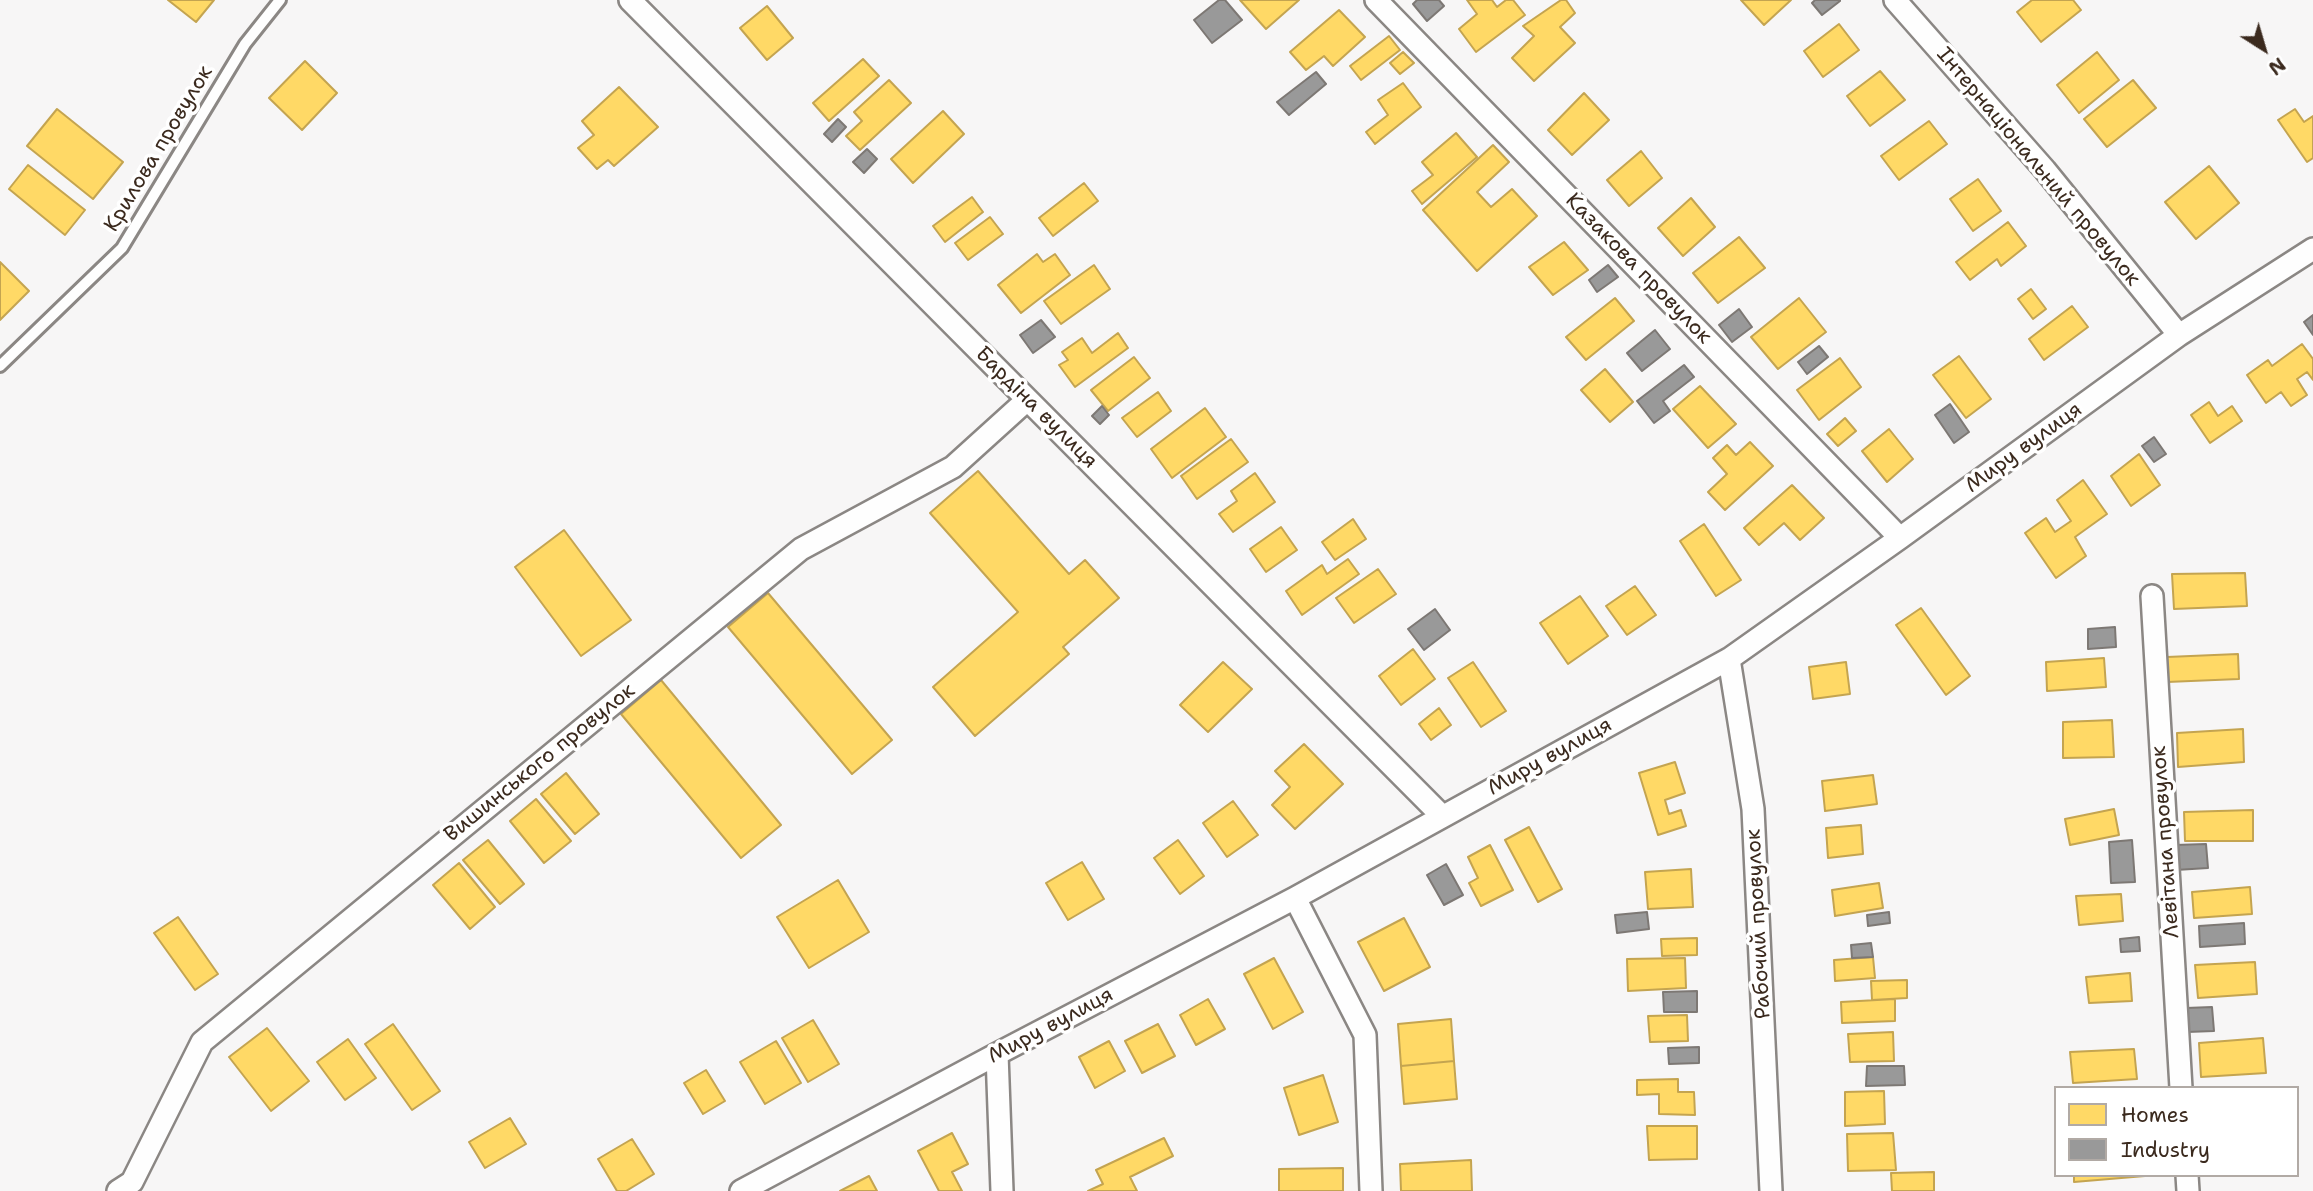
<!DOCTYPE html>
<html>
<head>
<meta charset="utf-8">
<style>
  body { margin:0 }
  #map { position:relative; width:2313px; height:1191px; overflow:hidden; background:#f7f6f6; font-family:"Shantell Sans",sans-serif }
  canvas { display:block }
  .legend { position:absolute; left:2054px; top:1086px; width:245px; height:91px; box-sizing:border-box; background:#fff; border:2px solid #b1aaa5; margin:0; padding:9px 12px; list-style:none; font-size:21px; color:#3b2a1e }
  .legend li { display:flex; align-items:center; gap:14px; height:35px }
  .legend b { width:35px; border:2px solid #b1aaa5 }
  .north { position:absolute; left:2229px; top:14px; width:70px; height:70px; -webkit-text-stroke:5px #fff; paint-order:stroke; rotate:143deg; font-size:19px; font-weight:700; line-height:28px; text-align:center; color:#3b2a1e }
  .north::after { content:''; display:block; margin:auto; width:24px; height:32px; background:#3b2a1e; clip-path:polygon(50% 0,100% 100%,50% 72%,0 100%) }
</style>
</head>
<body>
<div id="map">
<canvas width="2313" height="1191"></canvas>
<ul class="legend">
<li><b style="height:19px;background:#ffd966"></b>Homes</li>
<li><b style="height:19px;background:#999"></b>Industry</li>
</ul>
<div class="north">N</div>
</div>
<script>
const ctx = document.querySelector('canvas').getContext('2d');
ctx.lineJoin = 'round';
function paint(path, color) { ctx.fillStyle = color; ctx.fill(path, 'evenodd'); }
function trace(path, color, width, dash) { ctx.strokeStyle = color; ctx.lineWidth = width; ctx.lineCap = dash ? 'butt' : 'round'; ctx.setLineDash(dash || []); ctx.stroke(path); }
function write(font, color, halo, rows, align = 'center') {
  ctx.font = font + ' "Shantell Sans",sans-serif'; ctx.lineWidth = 7; ctx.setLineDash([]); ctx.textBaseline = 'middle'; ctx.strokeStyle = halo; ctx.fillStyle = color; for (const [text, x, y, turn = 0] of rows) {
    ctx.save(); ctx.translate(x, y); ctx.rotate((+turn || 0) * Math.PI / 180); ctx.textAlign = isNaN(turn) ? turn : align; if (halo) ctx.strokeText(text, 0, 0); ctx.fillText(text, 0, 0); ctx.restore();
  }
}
const homes = new Path2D(`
  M168,0H214L196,22Z
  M1240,0H1299L1266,29Z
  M1467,0H1492L1497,7L1506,0H1513L1525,15L1476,52L1459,29L1477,14Z
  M1561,0H1566L1575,13L1560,27L1575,43L1534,81L1512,58L1534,36L1523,26Z
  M1741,0H1791L1764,25Z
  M2032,0H2073L2081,10L2041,42L2017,12Z
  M767,6L793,38L767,60L740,28Z
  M1339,10L1365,37L1333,66L1324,56L1306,70L1290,52Z
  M1839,24L1859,50L1823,77L1804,51Z
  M1389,36L1400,50L1361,80L1350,66Z
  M1403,52L1414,63L1400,74L1390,63Z
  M2097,52L2119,80L2079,113L2057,85Z
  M863,59L879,76L829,121L813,103Z
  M305,61L337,93L302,130L269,98Z
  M1880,71L1905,100L1870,126L1847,96Z
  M889,80L911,103L860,150L846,136L862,121L854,112Z
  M2133,80L2156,108L2107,147L2084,119Z
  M1403,83L1421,107L1375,144L1366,132L1388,115L1378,100Z
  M619,87L658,127L614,166L608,160L597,169L578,148L594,135L582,121Z
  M1584,93L1609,120L1572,155L1548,130Z
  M57,109L123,162L93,199L27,146Z
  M2295,109L2304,122L2313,116V158L2307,162L2278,120Z
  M943,111L964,134L913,183L891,159Z
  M1929,121L1947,144L1899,180L1881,156Z
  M1456,133L1477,157L1422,204L1412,191L1433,175L1422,162Z
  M1493,145L1509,162L1477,192L1491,207L1512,189L1537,216L1477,271L1423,210Z
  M1641,151L1662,178L1629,206L1607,180Z
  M28,165L85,210L65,235L9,189Z
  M2209,166L2239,203L2196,239L2165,202Z
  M1978,179L2001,211L1973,231L1950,199Z
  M1084,183L1098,201L1053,236L1039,218Z
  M972,197L983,212L945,242L933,226Z
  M1691,198L1715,227L1683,256L1658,228Z
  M990,217L1003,234L968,260L955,243Z
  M2008,222L2026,246L2001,266L1997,259L1970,280L1956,262Z
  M1739,237L1765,268L1718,303L1693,273Z
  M1564,242L1588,270L1553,295L1529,267Z
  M1037,254L1043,262L1055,254L1070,275L1021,313L998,285Z
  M0,262L29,291L0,320Z
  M1094,265L1110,289L1061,324L1044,301Z
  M2031,289L2046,309L2033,319L2018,299Z
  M1615,298L1634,321L1586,360L1566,337Z
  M1799,298L1826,332L1778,369L1751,337Z
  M2072,306L2088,327L2044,360L2029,339Z
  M1118,333L1128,348L1075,387L1059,365L1068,360L1062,352L1082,338L1092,353Z
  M2302,344L2313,359V380L2307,372L2297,379L2307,395L2291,406L2281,392L2266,403L2247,375L2268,360L2272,366Z
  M1959,356L1991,399L1966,418L1933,375Z
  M1134,357L1150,378L1108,411L1091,390Z
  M1840,358L1861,387L1819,420L1797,390Z
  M1605,369L1633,402L1610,422L1581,390Z
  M1700,386L1736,424L1708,448L1673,409Z
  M1158,392L1171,411L1137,437L1122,418Z
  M2209,402L2218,416L2232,406L2242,421L2210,443L2191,415Z
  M1205,408L1226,437L1172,478L1151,449Z
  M1845,418L1856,431L1838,446L1827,434Z
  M1889,429L1913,459L1887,482L1862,451Z
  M1231,439L1248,462L1197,499L1181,476Z
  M1750,442L1773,466L1725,510L1708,492L1727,474L1713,458L1727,445L1736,455Z
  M2139,454L2160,485L2131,506L2111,476Z
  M978,471L1069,574L1085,560L1119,598L1063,647L1069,654L975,736L933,687L1018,612L930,513Z
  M1255,473L1275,502L1233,532L1219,514L1237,501L1231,491Z
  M2083,480L2107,514L2075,537L2086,556L2056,578L2025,533L2046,518L2055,532L2071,521L2057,500Z
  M1792,485L1824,518L1800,540L1784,523L1759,545L1744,528Z
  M1353,519L1366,539L1335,560L1322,542Z
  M1704,524L1741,580L1716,596L1680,541Z
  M1281,527L1297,550L1266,572L1250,549Z
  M564,530L631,620L581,656L515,567Z
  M1348,559L1359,574L1302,615L1286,591L1322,565L1327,574Z
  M1378,569L1396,594L1354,623L1336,598Z
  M2245,573L2247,606L2174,609L2172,574Z
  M1635,586L1656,615L1627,635L1606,606Z
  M768,593L892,740L852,774L728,627Z
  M1580,596L1608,636L1568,664L1540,623Z
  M1921,608L1970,676L1946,695L1896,625Z
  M1413,649L1435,679L1401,705L1379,676Z
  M2238,654L2239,679L2167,682V657Z
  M2104,658L2106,687L2047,691L2046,662Z
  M1223,662L1252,689L1208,732L1180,705Z
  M1473,662L1506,711L1481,727L1448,678Z
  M1846,662L1850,694L1813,699L1809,667Z
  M661,680L781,825L741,858L621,714Z
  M1439,708L1451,725L1431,740L1419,724Z
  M2112,720L2114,757L2063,758V722Z
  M2243,729L2244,762L2178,767L2177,733Z
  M1304,744L1343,784L1295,829L1272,805L1290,787L1275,771Z
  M1675,762L1685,793L1665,800L1669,814L1681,810L1686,826L1658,835L1639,773Z
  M566,773L599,814L575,834L541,794Z
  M1873,775L1877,804L1825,811L1822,781Z
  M536,799L571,841L544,863L510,821Z
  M1233,801L1258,835L1227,857L1203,823Z
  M2114,809L2119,835L2070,845L2065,819Z
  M2253,810V841H2185L2184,812Z
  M1861,825L1863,854L1828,858L1826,828Z
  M1529,827L1562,889L1538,902L1505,840Z
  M488,840L524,884L500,904L463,860Z
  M1178,840L1204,876L1180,894L1154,858Z
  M1490,845L1513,890L1481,906L1469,883L1478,878L1468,857Z
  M1082,862L1104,899L1068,920L1046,883Z
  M459,863L495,907L470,929L433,885Z
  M1691,869L1693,907L1648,909L1645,872Z
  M838,880L869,932L809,968L777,917Z
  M1879,883L1883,908L1835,916L1832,890Z
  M2250,887L2252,914L2194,918L2192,892Z
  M2121,894L2123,921L2079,925L2076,896Z
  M178,917L218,974L195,990L154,933Z
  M1404,918L1430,967L1384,991L1358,942Z
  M1697,938V955L1662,956L1661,939Z
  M1873,957L1875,978L1835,981L1834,960Z
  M1274,958L1303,1012L1273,1029L1244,974Z
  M1685,958L1686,988L1628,991L1627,959Z
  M2255,962L2257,994L2198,998L2195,965Z
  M2130,973L2132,1001L2089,1003L2086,977Z
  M1907,980V998L1872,1000L1871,981Z
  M1208,999L1225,1029L1196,1045L1180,1015Z
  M1895,999V1021L1842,1023L1841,1002Z
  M1687,1015L1688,1041L1650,1042L1648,1016Z
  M1451,1019L1454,1061L1401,1066L1398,1024Z
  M813,1020L839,1064L808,1082L782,1038Z
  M393,1024L440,1091L412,1110L365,1044Z
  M1158,1024L1175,1056L1142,1073L1125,1041Z
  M267,1028L309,1081L271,1111L229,1057Z
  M1893,1032L1894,1061L1850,1062L1848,1034Z
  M2263,1038L2266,1073L2201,1077L2199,1043Z
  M348,1039L376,1078L345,1100L317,1062Z
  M776,1041L801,1083L765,1104L740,1062Z
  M1109,1041L1125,1071L1095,1088L1079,1057Z
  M2134,1049L2137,1079L2073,1083L2070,1052Z
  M1454,1061L1457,1099L1404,1104L1401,1066Z
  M706,1070L725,1101L703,1114L684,1083Z
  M1323,1075L1338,1122L1299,1135L1284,1088Z
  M1678,1079V1092H1694L1695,1115L1659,1114V1094L1637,1095V1080Z
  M1884,1091L1885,1124L1845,1126V1092Z
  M510,1118L526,1144L485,1168L469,1142Z
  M1647,1126H1697V1159L1649,1160Z
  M952,1133L968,1164L952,1172L962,1191H939L918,1151Z
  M1893,1133L1896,1170L1848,1171L1847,1134Z
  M1164,1138L1173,1156L1130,1177L1137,1191H1088L1103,1184L1096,1170Z
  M632,1139L654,1174L626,1191H617L598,1159Z
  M1471,1160L1472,1191H1401L1400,1164Z
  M1343,1168V1191H1279V1169Z
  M1934,1172V1191H1892L1891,1173Z
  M2074,1175H2145V1176L2074,1182Z
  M869,1176L877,1191H840Z`);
const industry = new Path2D(`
  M1219,0H1225L1242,20L1212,43L1194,20Z
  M1417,0H1439L1444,6L1427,21L1413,4Z
  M1815,0H1840V1L1822,15L1812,3Z
  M1316,72L1326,84L1289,115L1277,102Z
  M838,119L846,127L832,142L824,134Z
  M867,149L877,159L864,173L853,162Z
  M1608,265L1618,277L1597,292L1589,280Z
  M1739,309L1752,327L1732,342L1719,325Z
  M2313,315V335L2304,322Z
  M1041,320L1055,337L1033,353L1020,335Z
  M1655,330L1670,349L1642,371L1627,353Z
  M1819,346L1828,357L1807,374L1798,362Z
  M1684,365L1694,377L1663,401L1670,411L1654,423L1637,401Z
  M1950,404L1969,432L1954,443L1935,415Z
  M1102,406L1109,415L1100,424L1092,416Z
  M2154,437L2166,454L2154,462L2142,446Z
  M1435,609L1450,630L1424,650L1408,629Z
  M2115,627L2116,647L2088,649V629Z
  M2132,840L2135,882L2111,883L2109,842Z
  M2206,844L2208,868L2176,870L2175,845Z
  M1446,864L1463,895L1444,905L1427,875Z
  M1647,912L1649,929L1617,933L1615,915Z
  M1889,912L1890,923L1868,926L1867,915Z
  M2244,923L2245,944L2200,947L2199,926Z
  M2139,937L2140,951L2121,952L2120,939Z
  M1871,943L1873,957L1852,958L1851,945Z
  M1697,991V1012H1664L1663,992Z
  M2212,1007L2214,1031L2187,1032L2186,1008Z
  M1699,1047V1063L1669,1064L1668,1048Z
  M1867,1066H1904L1905,1085L1866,1086Z`);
const lane = new Path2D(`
  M0,366L122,248L245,44L280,0`);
const street = new Path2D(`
  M630,0L1442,816
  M1376,0L1900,538
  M1895,0L2045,170L2179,335
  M2152,596L2181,1088
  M1729,659L1753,809L1771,1191
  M1295,898L1365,1035L1371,1191
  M997,1054L1002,1191
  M2187,1175L2188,1191
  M118,1191L132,1182L202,1042L801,549L953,467L1027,400
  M741,1191L997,1054L1295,898L1729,659L1900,538L2179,335L2313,249`);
const streetNames = [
  ["Крилова провулок",159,149,-59],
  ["Інтернаціональний провулок",2038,167,50],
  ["Казакова провулок",1638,269,46],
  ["Бардіна вулиця",1036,408,45],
  ["Миру вулиця",2024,448,-36],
  ["Миру вулиця",1550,757,-29],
  ["Вишинського провулок",540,763,-39],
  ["Левітана провулок",2166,842,-94],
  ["Рабочий провулок",1759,924,-93],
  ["Миру вулиця",1051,1026,-28]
];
paint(homes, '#ffd966');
trace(homes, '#c4a450', 2);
paint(industry, '#999');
trace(industry, '#7d7874', 2);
trace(lane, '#8b8784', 16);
trace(street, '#8b8784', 26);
trace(lane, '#fefefe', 10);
trace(street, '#fefefe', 21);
write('21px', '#3b2a1e', '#fff', streetNames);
</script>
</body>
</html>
